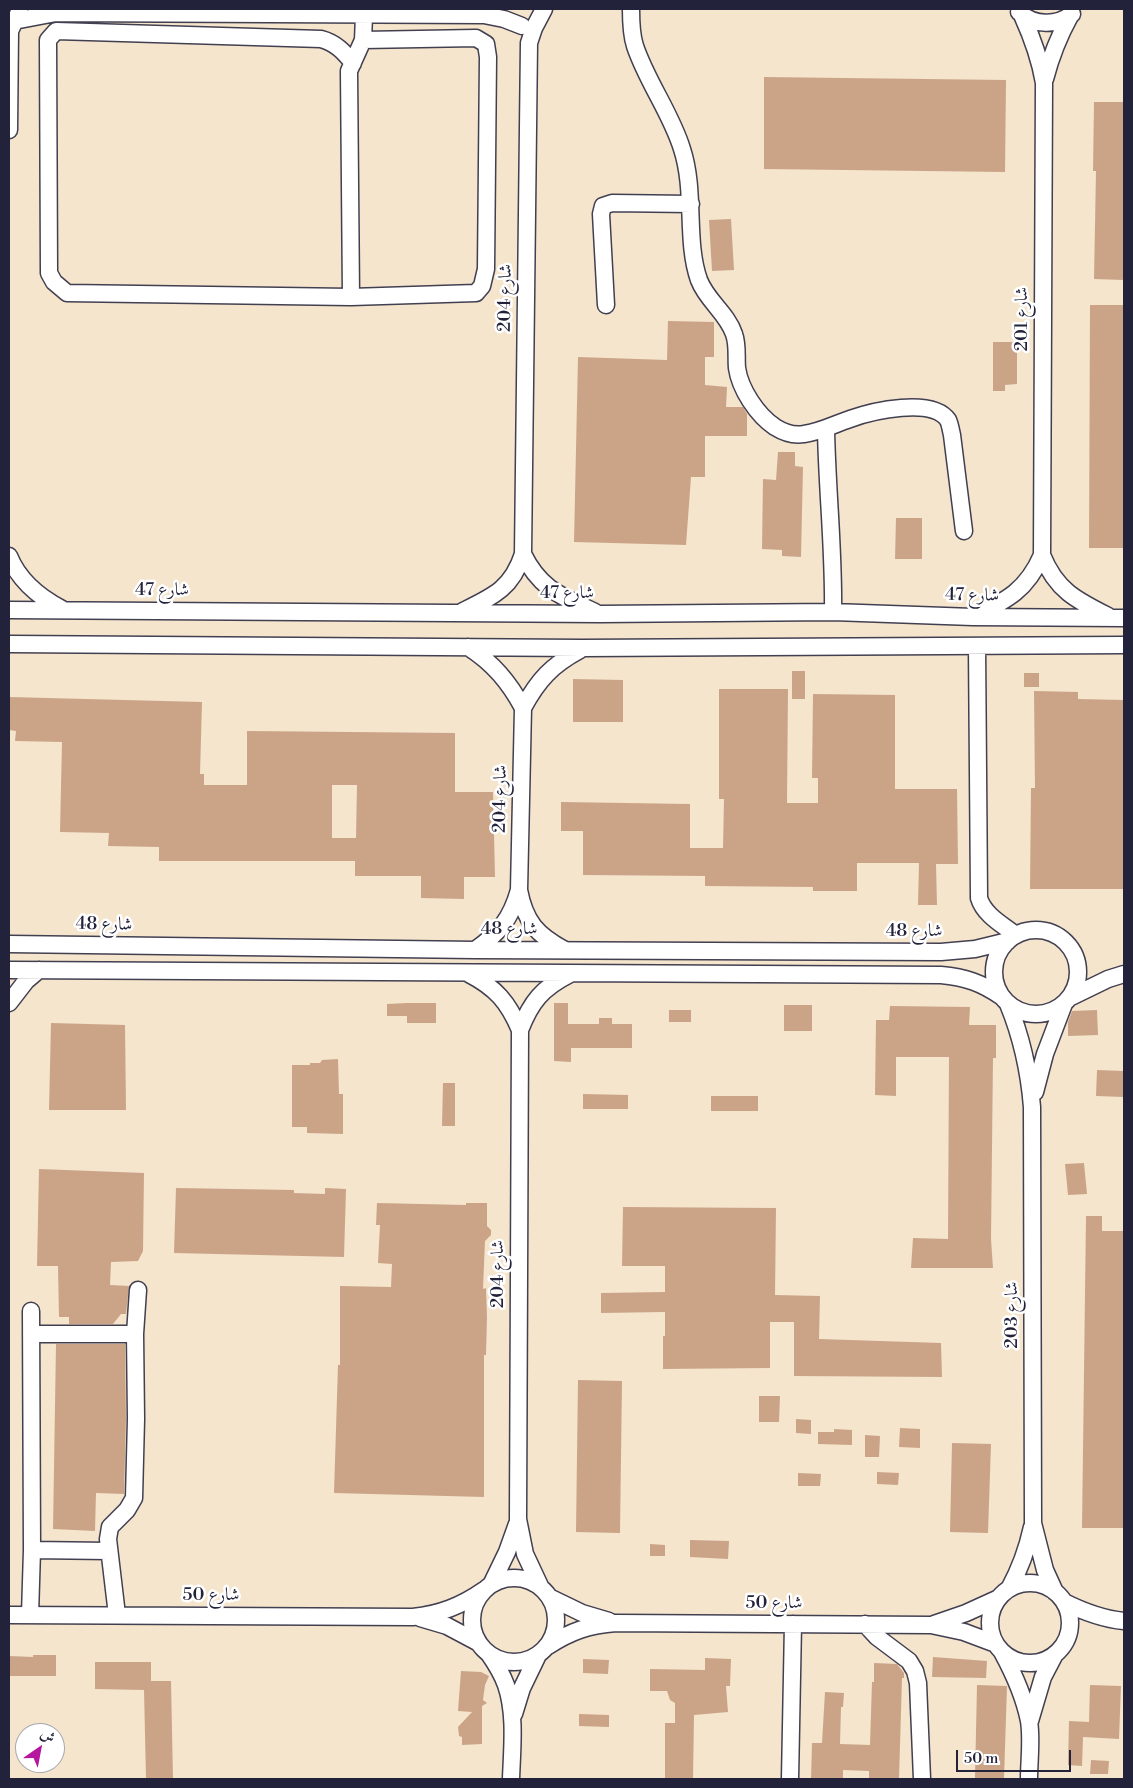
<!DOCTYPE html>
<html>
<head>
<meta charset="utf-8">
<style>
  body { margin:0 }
  #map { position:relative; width:1133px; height:1788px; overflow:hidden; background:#f4e5cc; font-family:"Libre Bodoni",Amiri,serif }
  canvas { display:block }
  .frame { position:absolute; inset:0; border:10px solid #22223b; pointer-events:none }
  .north { position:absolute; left:15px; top:1723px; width:50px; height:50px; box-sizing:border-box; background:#fff; border:1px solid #a7a7b1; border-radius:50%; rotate:33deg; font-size:14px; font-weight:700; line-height:20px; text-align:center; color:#22223b }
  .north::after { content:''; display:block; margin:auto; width:18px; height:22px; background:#b5179e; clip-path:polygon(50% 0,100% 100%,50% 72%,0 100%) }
  .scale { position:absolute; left:956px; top:1750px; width:115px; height:22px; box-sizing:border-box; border:2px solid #22223b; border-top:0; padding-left:6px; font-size:15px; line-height:18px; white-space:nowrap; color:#22223b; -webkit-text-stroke:4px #fff; paint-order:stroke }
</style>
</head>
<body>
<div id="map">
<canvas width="1133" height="1788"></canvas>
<div class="frame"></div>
<div class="north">ش</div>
<div class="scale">50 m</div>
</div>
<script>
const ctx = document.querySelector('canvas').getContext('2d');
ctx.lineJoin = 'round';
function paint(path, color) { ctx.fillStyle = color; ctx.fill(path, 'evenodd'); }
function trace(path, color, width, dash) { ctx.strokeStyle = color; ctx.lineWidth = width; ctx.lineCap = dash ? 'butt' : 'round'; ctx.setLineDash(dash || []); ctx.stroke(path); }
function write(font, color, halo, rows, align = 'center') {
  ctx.font = font + ' "Libre Bodoni",Amiri,serif'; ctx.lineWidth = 5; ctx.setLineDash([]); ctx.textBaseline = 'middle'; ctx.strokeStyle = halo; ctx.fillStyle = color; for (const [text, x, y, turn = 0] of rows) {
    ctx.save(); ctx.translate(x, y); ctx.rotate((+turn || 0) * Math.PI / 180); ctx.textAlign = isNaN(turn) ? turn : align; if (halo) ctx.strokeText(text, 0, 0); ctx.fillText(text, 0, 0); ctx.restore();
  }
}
const building = new Path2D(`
  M764,77L1006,80L1005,172L764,169Z
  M1094,102H1124V280L1094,279L1096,171H1093Z
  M731,219L734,270L712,271L709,220Z
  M1090,305H1124V548H1089Z
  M668,321L714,322V357H705V385L727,387L726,407H743L747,414V436H705V477H691L686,545L574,542L578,357L667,360Z
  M993,342H1017V384L1005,385V391H993Z
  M778,452H795V466L803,467L801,557L782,556V550L762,549L763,479L776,480Z
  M896,518H922V559H895Z
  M792,671H805V699H792Z
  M1024,673H1039V687H1024Z
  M573,679L623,680V722H573Z
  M719,689H788L787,803H818V778H812L813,694L895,695V789H957L958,864H936L937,905H918L919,863H857V891H813V887L705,886V876L583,875V831H561V802L690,804V848H723L724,799H719Z
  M1034,691L1078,692V699L1124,700V889H1030L1031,788H1035Z
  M9,697L202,702L200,774H204V785H247V731L455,733V792H493L495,877H464V899L421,898V876H355V861H159V847L108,846L109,833L60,832L62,742L15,741L16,731L9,730ZM332,785H357L356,838H332Z
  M407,1003H436V1023H407V1016H387V1004Z
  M554,1003H568V1024H599V1018H612V1024H632V1048H571V1062L554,1061Z
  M784,1005H812V1031H784Z
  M890,1006L970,1007L969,1025H996V1058H993L991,1239L993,1268H911L913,1238L948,1239L949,1057H896V1096L875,1095L876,1020H889Z
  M669,1010H691V1022H669Z
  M1097,1010L1098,1035L1068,1036V1022L1072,1011Z
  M51,1023L125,1025L126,1110H49Z
  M338,1059L339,1094H343V1134L307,1133V1127H292V1065H310V1063H320L322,1060Z
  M1097,1070L1124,1071V1097L1096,1096Z
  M443,1083H455V1126H442Z
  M583,1094L628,1095V1109H583Z
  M711,1096H758V1111H711Z
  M1084,1163L1087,1194L1068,1195L1065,1164Z
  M39,1169L144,1173L143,1251L138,1261L111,1262L110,1285L129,1286L126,1314H121L113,1324H69V1317H59L58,1266H37Z
  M176,1188L294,1190V1193L325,1194V1188L346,1189L344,1257L174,1253Z
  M377,1203L466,1205V1203H487V1226L491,1230V1235L485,1241L483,1289L486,1288L487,1317L486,1355H484V1497L334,1493L338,1365H340V1286L391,1287L392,1264L378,1263L380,1225H376Z
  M623,1207L776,1208L775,1295L820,1296L819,1339L941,1343L942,1377L794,1376V1322H770V1368L663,1369V1336H665V1312L601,1313V1293L665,1292V1266H622Z
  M1086,1216H1102V1231H1124V1528H1082Z
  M56,1344H125L126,1419L124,1494L96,1493L95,1531L53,1529Z
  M578,1380L622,1381L620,1533L576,1532Z
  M759,1396H780L779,1422H759Z
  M796,1419L811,1420V1434L796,1433Z
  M900,1428L920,1429V1448L899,1447Z
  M834,1429L852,1430V1445L818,1444V1432H834Z
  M865,1435L880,1436L879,1457H865Z
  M952,1443L991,1444L988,1533L950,1532Z
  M877,1472L899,1473L898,1485L877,1484Z
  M798,1473L821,1474L820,1486H798Z
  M690,1540L729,1541L728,1559L690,1557Z
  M650,1544L665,1545V1556H650Z
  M33,1655H56V1676H9V1656L33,1657Z
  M933,1657L987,1661L986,1678L932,1677Z
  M705,1658L731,1659L730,1686H726L728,1712L694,1715L693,1779H665V1723H675V1703L670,1700L667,1691H650V1669L705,1670Z
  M583,1659L609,1660L608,1674L583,1673Z
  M95,1662H151V1681H171L173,1779H146L144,1690L95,1689Z
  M874,1663L897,1664L904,1673V1678H902L899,1779H869V1771L843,1770V1779H811L812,1743H822L825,1692L844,1693L843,1707H841L840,1744L870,1745L872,1682H874Z
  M461,1671L481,1672L489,1676L485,1685L483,1700L487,1703L482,1706V1744L462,1745V1737L459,1736L458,1727L472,1712L458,1711Z
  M977,1685L1007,1686L1004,1779L975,1778Z
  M1090,1685L1121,1686L1119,1739L1083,1737L1082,1766L1068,1765L1069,1721L1089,1722Z
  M579,1714L609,1715V1727L579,1726Z
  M1091,1760L1109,1761L1108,1774H1090Z`);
const minor = new Path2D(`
  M631,9C631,21 631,34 635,46C647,82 671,113 682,149C696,192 685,240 699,280C707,301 727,313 734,334C738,345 736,356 737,368C740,389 757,415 775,427C783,432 794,436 804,434C820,432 835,424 850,419C872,411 932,397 948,420C950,424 951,431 952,435L964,531
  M1019,12C1034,26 1057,26 1072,14
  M14,21L56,13L484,15L504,19L522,26
  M353,63C344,52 336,43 321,39L56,31L48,40L49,273L54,282L67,293L351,297L349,71L363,40L364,16
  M1045,79C1051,56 1059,36 1070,16
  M9,130L10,31L19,12
  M351,297L476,293L482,286L486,269L488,57L486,44L476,38L363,40
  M606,305L601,214L603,206L612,203L691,204
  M826,429C827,490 834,550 833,612
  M523,554C540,589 561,596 595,612
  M1042,555C1056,590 1076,600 1108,616
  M9,556C19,581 39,597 62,609
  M9,610L600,614L833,612L973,617L1124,618
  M463,611C494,596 512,588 523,554L529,43L534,28L544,9
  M975,616C1007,600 1027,590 1042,555L1044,83C1040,59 1032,37 1022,15
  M9,644L582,648L1124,645
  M977,646L979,898C984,915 1003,925 1016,935
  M468,647C493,663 509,682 523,708
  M994 972a42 42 0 1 1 84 0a42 42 0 1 1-84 0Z
  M9,944L475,950L941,952L975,949L1008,941
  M475,950C499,933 511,919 519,890
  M565,950C537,935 525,922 519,890L523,708C538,680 552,665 580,650
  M9,970L941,975C965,977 982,983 1002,997
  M469,974C496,988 508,1002 520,1030
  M1071,997L1108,979L1124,974
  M9,1003L26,981L39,970
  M1008,1004C1022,1038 1029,1070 1032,1107L1033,1523L1045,1570L1055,1592
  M1035,1092L1045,1054L1064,1004
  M31,1334H135
  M32,1550L109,1551
  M472 1620a42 42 0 1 1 84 0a42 42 0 1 1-84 0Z
  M492,1583L507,1552L517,1524
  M990 1623a40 40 0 1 1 80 0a40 40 0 1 1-80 0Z
  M540,1586L525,1554L518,1519L520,1030C531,1002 542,988 570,974
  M1009,1589C1020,1569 1027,1550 1032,1527
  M551,1598L582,1613L609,1621
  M1064,1602C1084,1612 1103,1619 1124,1621
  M9,1615L413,1617C440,1614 461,1606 484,1590
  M30,1615L32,1550L31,1311
  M117,1615L108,1539L110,1527L127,1510L134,1498L136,1419L135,1334L138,1290
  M420,1618L447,1626L479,1643
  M865,1624L877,1637L909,1661L915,1671L918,1683L922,1779
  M934,1624L966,1613L999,1598
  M548,1646C571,1631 589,1625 616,1623L931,1625L964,1632L996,1644
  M1002,1652C1014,1674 1024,1696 1029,1721C1032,1739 1029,1761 1029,1779
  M489,1654C496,1664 502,1674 506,1685C516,1714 512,1749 511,1779
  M514,1714L522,1688L537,1657
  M1030,1721L1043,1677L1054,1656
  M790,1779L793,1624`);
const streetNames = [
  ["شارع 204",506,298,-89],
  ["شارع 201",1023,319,-90],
  ["شارع 47",162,591],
  ["شارع 47",567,594],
  ["شارع 47",972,596,1],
  ["شارع 204",501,799,-89],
  ["شارع 48",104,925,1],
  ["شارع 48",509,930],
  ["شارع 48",914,932],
  ["شارع 204",499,1274,-90],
  ["شارع 203",1013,1315,-90],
  ["شارع 50",211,1596],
  ["شارع 50",774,1604]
];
paint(building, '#cba488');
trace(minor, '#423f51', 19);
trace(minor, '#fff', 16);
write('18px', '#22223b', '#fff', streetNames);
</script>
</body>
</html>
